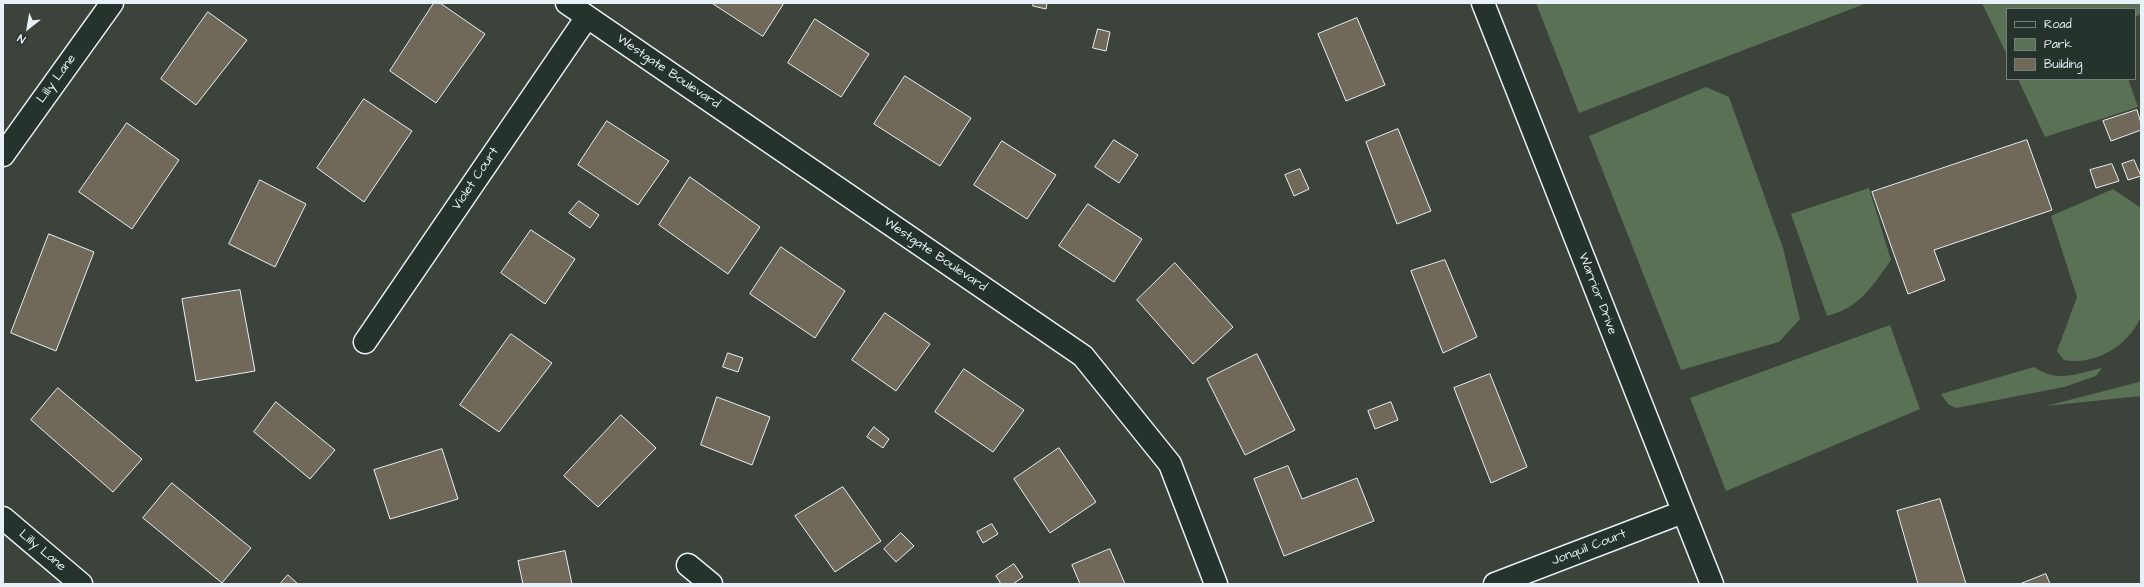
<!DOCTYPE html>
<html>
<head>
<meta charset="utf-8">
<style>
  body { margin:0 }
  #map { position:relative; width:2144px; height:587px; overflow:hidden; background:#3c433a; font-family:"Architects Daughter",sans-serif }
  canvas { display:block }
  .frame { position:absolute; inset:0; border:4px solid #e8f1f8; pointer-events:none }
  .legend { position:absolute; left:2006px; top:8px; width:130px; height:72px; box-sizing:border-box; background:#26332d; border:1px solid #747f7e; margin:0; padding:5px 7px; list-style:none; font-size:12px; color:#e8f1f8 }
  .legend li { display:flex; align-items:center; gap:8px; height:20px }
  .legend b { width:20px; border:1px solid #747f7e }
  .north { position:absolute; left:8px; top:8px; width:40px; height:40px; -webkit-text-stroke:3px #26332d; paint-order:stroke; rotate:211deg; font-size:11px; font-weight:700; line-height:16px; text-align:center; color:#e8f1f8 }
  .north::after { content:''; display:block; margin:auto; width:14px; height:18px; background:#e8f1f8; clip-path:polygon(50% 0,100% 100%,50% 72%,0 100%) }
</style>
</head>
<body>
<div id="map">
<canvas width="2144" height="587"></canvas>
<div class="frame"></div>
<ul class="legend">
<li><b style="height:5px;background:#26332d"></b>Road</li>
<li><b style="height:11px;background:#5b7155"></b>Park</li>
<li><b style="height:11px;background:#706858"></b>Building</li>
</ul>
<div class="north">N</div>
</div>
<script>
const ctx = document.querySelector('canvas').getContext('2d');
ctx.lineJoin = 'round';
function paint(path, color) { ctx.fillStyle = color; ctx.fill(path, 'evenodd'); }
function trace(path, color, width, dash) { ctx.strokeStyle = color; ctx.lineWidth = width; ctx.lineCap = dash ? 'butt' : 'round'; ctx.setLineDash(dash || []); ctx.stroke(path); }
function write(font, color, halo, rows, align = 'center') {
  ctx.font = font + ' "Architects Daughter",sans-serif'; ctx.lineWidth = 3; ctx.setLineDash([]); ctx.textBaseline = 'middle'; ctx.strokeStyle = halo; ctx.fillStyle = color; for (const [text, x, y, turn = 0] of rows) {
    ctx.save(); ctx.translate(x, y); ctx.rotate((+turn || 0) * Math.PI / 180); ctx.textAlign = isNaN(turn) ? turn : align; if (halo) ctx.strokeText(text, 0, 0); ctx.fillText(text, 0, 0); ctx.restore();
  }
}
const green = new Path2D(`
  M1536,3H1867L1579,113Z
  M1982,3H2141V14L2135,17V9H2007V55Z
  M2018,79H2128L2138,107L2045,137Z
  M1706,87L1729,97L1783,248L1800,319L1779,342L1681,370L1589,136Z
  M1869,188L1891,260C1873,285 1860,308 1827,316L1791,214Z
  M2113,189L2141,208V316C2130,345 2095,366 2064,360L2057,351L2077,297L2051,216Z
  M1890,325L1920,409L1726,491L1690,398Z
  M2034,367C2058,383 2075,374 2102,368L2096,376L2064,387L1956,408L1948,404L1941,394Z
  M2141,380V396L2046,406L2139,382Z`);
const building = new Path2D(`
  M434,3H440L485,34L436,103L390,71Z
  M712,3H784L763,36Z
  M1034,3H1047L1046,9L1033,6Z
  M208,12L247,40L196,105L161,79Z
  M1357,18L1385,85L1346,101L1318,34Z
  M815,19L869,54L841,97L788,63Z
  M1098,29L1110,32L1106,51L1093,48Z
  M905,76L971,118L940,166L874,124Z
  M364,99L412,131L364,202L317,168Z
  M2137,110L2141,123V130L2111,141L2103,121Z
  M607,121L669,161L638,205L578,165Z
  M127,123L179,160L132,229L79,192Z
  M1398,129L1431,211L1397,224L1366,142Z
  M1114,140L1138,155L1119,183L1095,167Z
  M2027,140L2052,210L1934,250L1945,280L1908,294L1872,192Z
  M1002,141L1056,175L1027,219L974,185Z
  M2134,160L2141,176L2128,180L2122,164Z
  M2112,164L2119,181L2096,188L2090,170Z
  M1300,169L1309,189L1294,196L1285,175Z
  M690,177L760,227L728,274L659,225Z
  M260,180L306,204L275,267L229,244Z
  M579,201L599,215L590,228L569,213Z
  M1088,204L1142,239L1114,282L1059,246Z
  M531,230L575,259L545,304L501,273Z
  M49,234L94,252L56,351L11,333Z
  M781,247L845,291L815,338L750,294Z
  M1445,260L1477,337L1443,353L1411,271Z
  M1175,263L1233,327L1193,364L1137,300Z
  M240,290L255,371L196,381L182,299Z
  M885,313L930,344L896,391L852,360Z
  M511,334L552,363L499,432L460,405Z
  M728,353L743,358L738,372L723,367Z
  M1257,354L1295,430L1245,455L1207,379Z
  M964,369L1024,410L993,452L935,412Z
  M1490,374L1527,467L1491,483L1454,388Z
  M58,388L142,459L113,492L31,420Z
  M717,397L770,417L752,465L701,445Z
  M276,402L335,450L310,479L254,432Z
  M1391,402L1398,420L1375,429L1368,411Z
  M621,415L656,448L598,507L564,476Z
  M874,427L889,439L883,448L867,437Z
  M1059,448L1096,502L1050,533L1014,479Z
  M442,449L458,499L390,519L374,470Z
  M1288,466L1302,499L1357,478L1374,521L1284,556L1254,479Z
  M172,483L251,548L222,583L143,518Z
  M843,487L881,541L835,572L795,516Z
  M1940,499L1966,584H1918L1897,511Z
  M992,524L998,534L983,543L977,532Z
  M901,533L914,546L896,562L884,549Z
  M1110,549L1125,584H1080L1072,565Z
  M565,551L572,584H523L518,561Z
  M1014,564L1023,577L1013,584H1001L996,576Z
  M2046,574L2050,584H2020Z
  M288,575L298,584H280Z`);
const minor = new Path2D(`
  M567,3L1083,356L1170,464L1216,584
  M1483,3L1712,584
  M3,155L112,3
  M365,342L587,17
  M3,518L81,584
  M688,565L711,584
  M1495,584L1683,512`);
const streetNames = [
  ["Westgate Boulevard",668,72,34],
  ["Lilly Lane",57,79,-54],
  ["Violet Court",476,179,-56],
  ["Westgate Boulevard",935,255,34],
  ["Warrior Drive",1597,294,69],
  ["Jonquil Court",1589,548,-21],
  ["Lilly Lane",42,551,40]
];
paint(green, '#5b7155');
paint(building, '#706858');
trace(building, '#e8f1f8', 1);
trace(minor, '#e8f1f8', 25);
trace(minor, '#26332d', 22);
write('13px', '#e8f1f8', '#26332d', streetNames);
</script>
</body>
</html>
